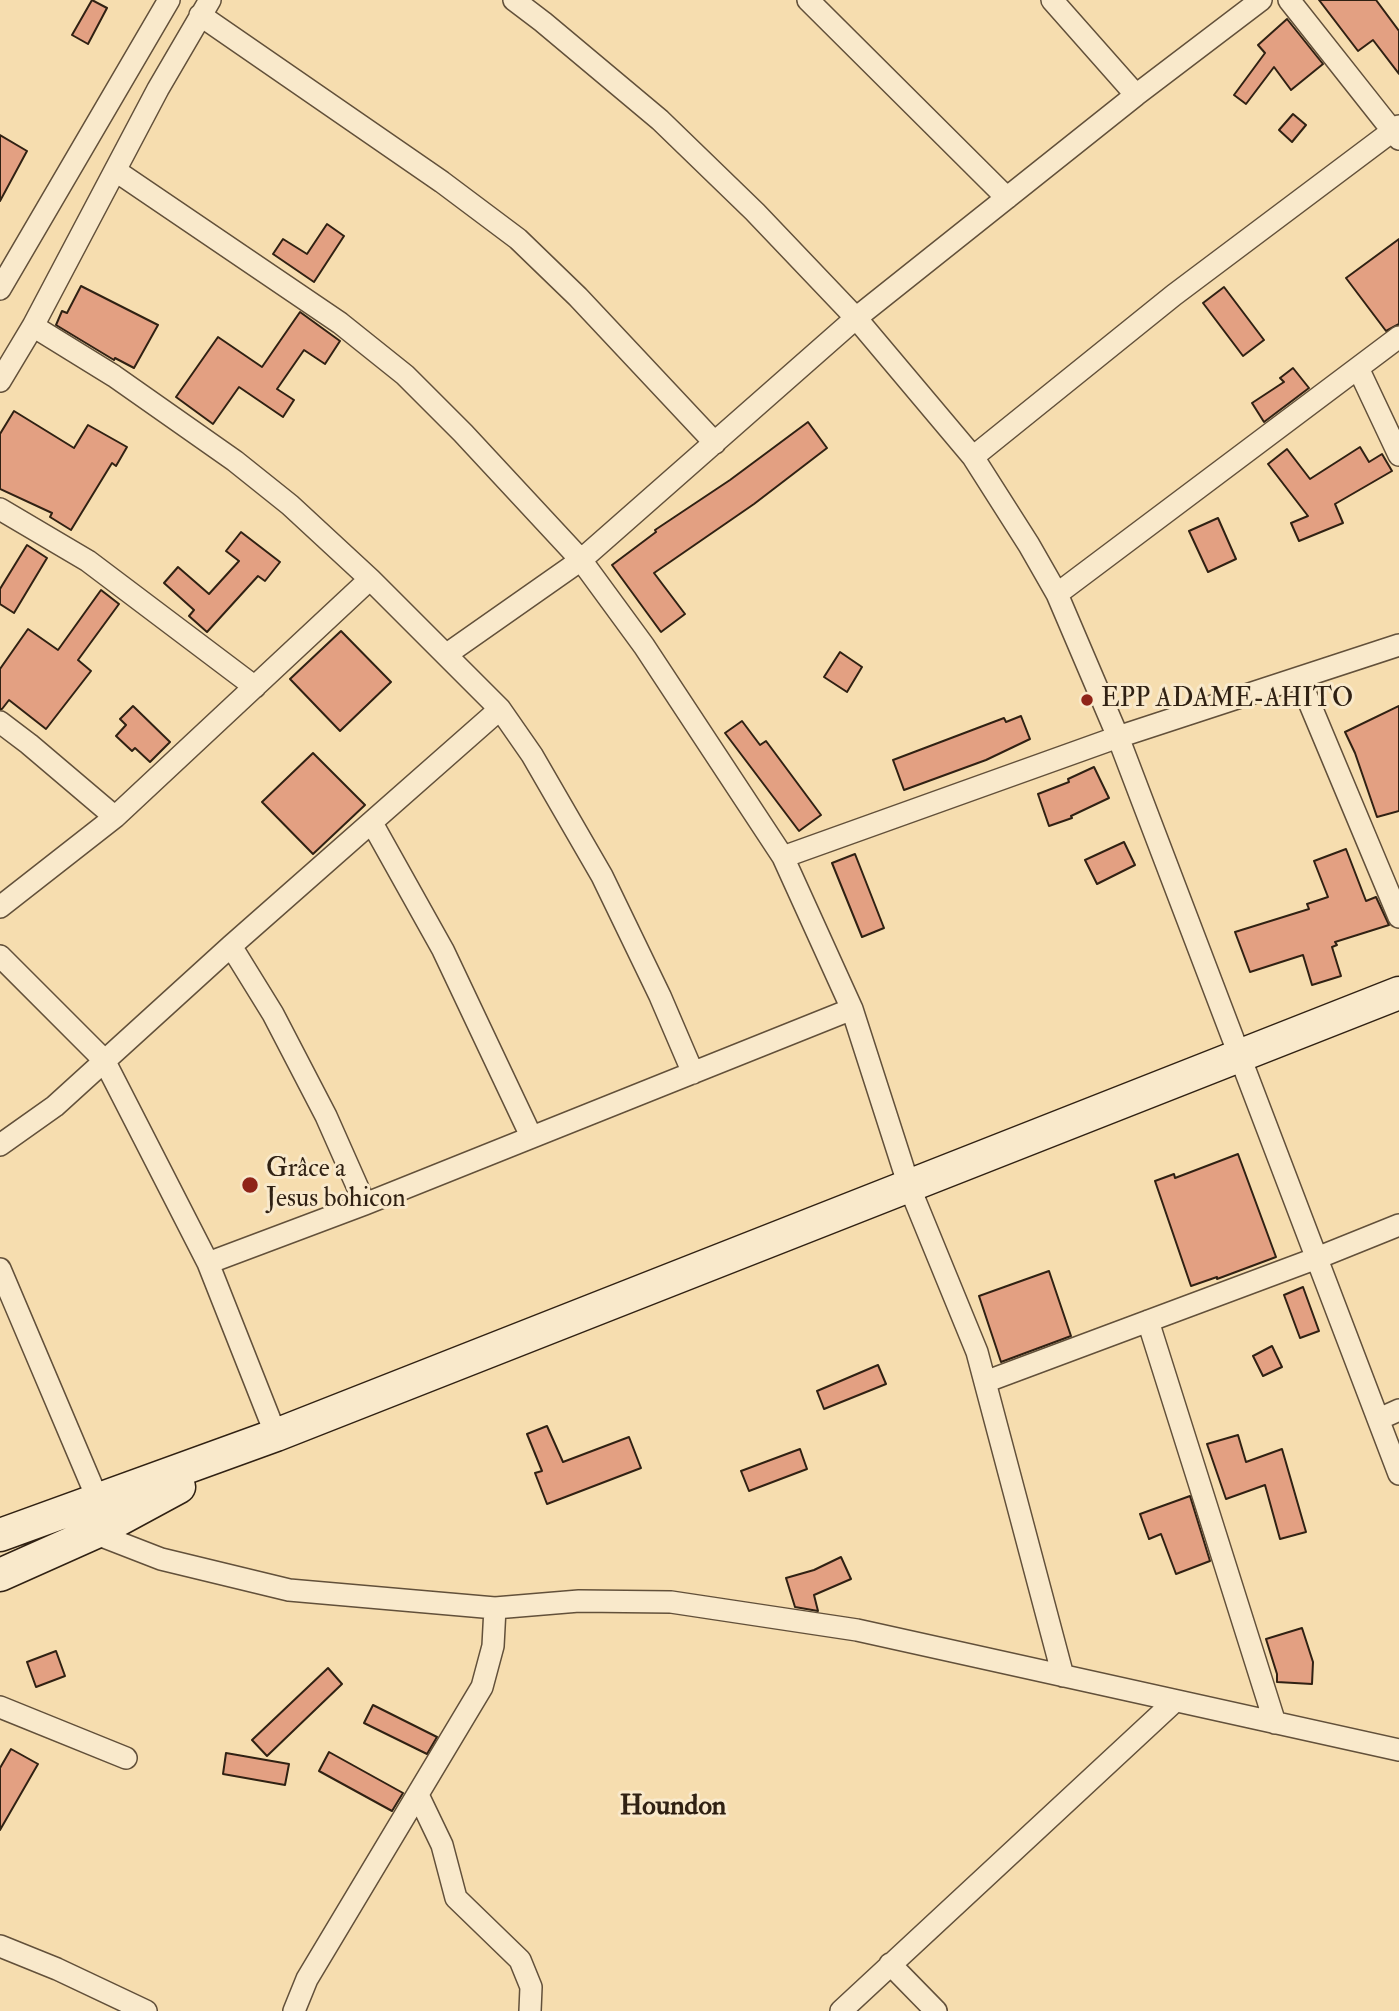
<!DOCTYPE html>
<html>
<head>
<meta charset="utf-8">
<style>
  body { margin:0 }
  canvas { display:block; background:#f6ddaf }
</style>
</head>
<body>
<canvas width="1399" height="2011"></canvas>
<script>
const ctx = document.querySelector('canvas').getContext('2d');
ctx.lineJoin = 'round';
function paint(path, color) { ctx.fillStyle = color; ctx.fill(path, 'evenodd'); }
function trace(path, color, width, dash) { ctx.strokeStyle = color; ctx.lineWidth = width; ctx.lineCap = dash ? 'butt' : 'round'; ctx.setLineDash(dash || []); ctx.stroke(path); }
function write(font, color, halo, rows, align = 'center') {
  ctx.font = font + ' "IM FELL Double Pica",serif'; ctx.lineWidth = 6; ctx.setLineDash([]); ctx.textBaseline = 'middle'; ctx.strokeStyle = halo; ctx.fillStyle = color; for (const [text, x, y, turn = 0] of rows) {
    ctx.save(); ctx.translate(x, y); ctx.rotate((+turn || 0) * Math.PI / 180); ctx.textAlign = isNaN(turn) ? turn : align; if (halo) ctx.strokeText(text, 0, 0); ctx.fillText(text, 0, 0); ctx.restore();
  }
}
const building = new Path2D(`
  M92,0L107,8L88,44L72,35Z
  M1319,0H1376L1399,31V74L1373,40L1358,51Z
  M1287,19L1323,64L1291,90L1274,67L1246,104L1234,95L1265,53L1258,45Z
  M1293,114L1306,125L1292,142L1279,130Z
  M0,135L27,151L0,201Z
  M327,224L344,236L314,282L273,254L283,239L307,254Z
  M1399,239V324L1386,331L1346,278Z
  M81,286L158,325L134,368L115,358L114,360L56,325L62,311L67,313Z
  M1224,287L1264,340L1243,356L1203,303Z
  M300,312L340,341L325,364L304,350L277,389L294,400L283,417L239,387L213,424L176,397L218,337L262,367Z
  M1293,368L1309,388L1264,422L1252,403L1284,382L1280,378Z
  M14,411L74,448L88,425L127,447L116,466L112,463L71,530L50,517L52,513L0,489V434Z
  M808,422L827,448L754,504L654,573L685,614L661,632L612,565L656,532L655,530L730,480Z
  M1360,447L1369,462L1382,454L1392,471L1335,504L1343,523L1299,541L1291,523L1308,516L1268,464L1287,449L1310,479Z
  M1218,518L1236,559L1208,572L1189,531Z
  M241,532L280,562L265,581L258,576L207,632L189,616L194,610L164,583L178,567L209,594L239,561L226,551Z
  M27,545L47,558L14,613L0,604V589Z
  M101,590L119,604L78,660L91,671L46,729L9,700L2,709H0V669L28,629L58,650Z
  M341,631L391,682L340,731L290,679Z
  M840,652L862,667L847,692L824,677Z
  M133,706L170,742L150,762L135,748L132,751L116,736L126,725L120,719Z
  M1399,706V811L1377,817L1355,753L1345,732Z
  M1021,716L1030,739L986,760L904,790L893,760L1004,718L1006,722Z
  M742,721L760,745L766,741L821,815L799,831L725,733Z
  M313,753L365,805L313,854L262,802Z
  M1094,767L1109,798L1071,816L1072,818L1049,826L1038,794L1069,782L1068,779Z
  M1124,842L1135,865L1097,884L1085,860Z
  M1346,849L1366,901L1376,897L1389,925L1335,942L1337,945L1332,947L1341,976L1312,985L1303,955L1250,972L1235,932L1309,909L1307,904L1328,897L1314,861Z
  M855,854L884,928L862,937L832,863Z
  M1238,1154L1276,1257L1217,1279V1277L1191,1286L1155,1181L1174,1174L1175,1178Z
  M1049,1271L1071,1336L1001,1362L979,1296Z
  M1303,1287L1319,1331L1300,1338L1284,1295Z
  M1272,1346L1282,1367L1263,1376L1253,1356Z
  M878,1365L886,1384L824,1409L817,1391Z
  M547,1426L563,1462L629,1437L641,1468L547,1504L535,1473L542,1471L527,1434Z
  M1238,1435L1246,1462L1282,1449L1306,1532L1280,1539L1265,1485L1226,1499L1207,1444Z
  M800,1449L807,1469L749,1491L741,1471Z
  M1190,1496L1210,1561L1176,1574L1161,1534L1149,1539L1140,1514Z
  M841,1557L851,1579L814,1595L818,1611L795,1607L786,1578L814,1570Z
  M1302,1628L1313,1662L1312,1684L1277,1682V1674L1266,1639Z
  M56,1651L65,1676L36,1687L27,1662Z
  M328,1668L342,1684L267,1756L252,1740Z
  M373,1705L437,1737L427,1754L364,1723Z
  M11,1749L38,1764L0,1830V1768Z
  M329,1752L403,1793L392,1811L319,1771Z
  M226,1753L289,1764L285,1785L223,1774Z`);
const minor = new Path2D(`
  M514,0L543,22L660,120L755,212L856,318L973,457L1029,545L1057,594L1118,737L1399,1474
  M808,0L1007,198
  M1052,0L1136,95
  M1289,0L1399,139
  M200,15L442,182L518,239L578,297L715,443
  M116,171L340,323L405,375L463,433L581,560L644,646L783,857L852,1009L909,1186L977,1352L1063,1676
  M0,289L169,0
  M33,326L114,376L235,461L290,505L370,579L500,709L532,755L602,876L660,996L693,1073
  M1358,368L1399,455
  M0,381L33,326L158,89L210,0
  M973,457L1174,295L1399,126
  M0,509L88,561L255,687
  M1057,594L1399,337
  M447,654L581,560L856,318L1136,95L1261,0
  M1299,678L1399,917
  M0,722L29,744L115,817
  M372,823L443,950L531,1136
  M783,857L1118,737L1399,645
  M0,907L115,817L370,579
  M231,946L273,1014L326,1116L365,1204
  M0,956L104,1060L208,1263L276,1435
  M0,1145L55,1106L231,946L500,709
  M208,1263L365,1204L852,1009
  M0,1269L98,1500
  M1148,1321L1275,1723
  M985,1382L1317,1258L1399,1225
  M1379,1419L1399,1410
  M94,1533L161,1559L289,1590L495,1608L579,1601L671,1602L857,1630L1399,1750
  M0,1707L126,1758
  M418,1795L442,1845L456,1898L520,1960L531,1987L530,2011
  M0,1946L57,1969L146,2011
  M890,1964L936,2011
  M294,2011L307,1979L482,1687L493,1646L495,1608
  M841,2011L1175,1701`);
const secondary = new Path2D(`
  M0,1535L276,1435L1399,993
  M0,1575L94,1533L179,1487`);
const markers = [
  [1087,700,7,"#8f2418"],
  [250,1185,9,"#8f2418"]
];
const poiNames = [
  ["EPP ADAME-AHITO",1101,700],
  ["Grâce a",266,1170],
  ["Jesus bohicon",266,1200]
];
const neighbourhoodNames = [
  ["Houndon",673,1808]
];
paint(building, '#e3a082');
trace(building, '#302113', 2);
trace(minor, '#62503a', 24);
trace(secondary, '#302113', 35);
trace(minor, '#f9e9cb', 21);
trace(secondary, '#f9e9cb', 32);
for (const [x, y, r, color] of markers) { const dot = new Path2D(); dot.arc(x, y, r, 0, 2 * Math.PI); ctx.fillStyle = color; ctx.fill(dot); trace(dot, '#f9e9cb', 2.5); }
write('26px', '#302113', '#f9e9cb', poiNames, 'left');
write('bold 28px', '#302113', '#f9e9cb', neighbourhoodNames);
</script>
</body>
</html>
